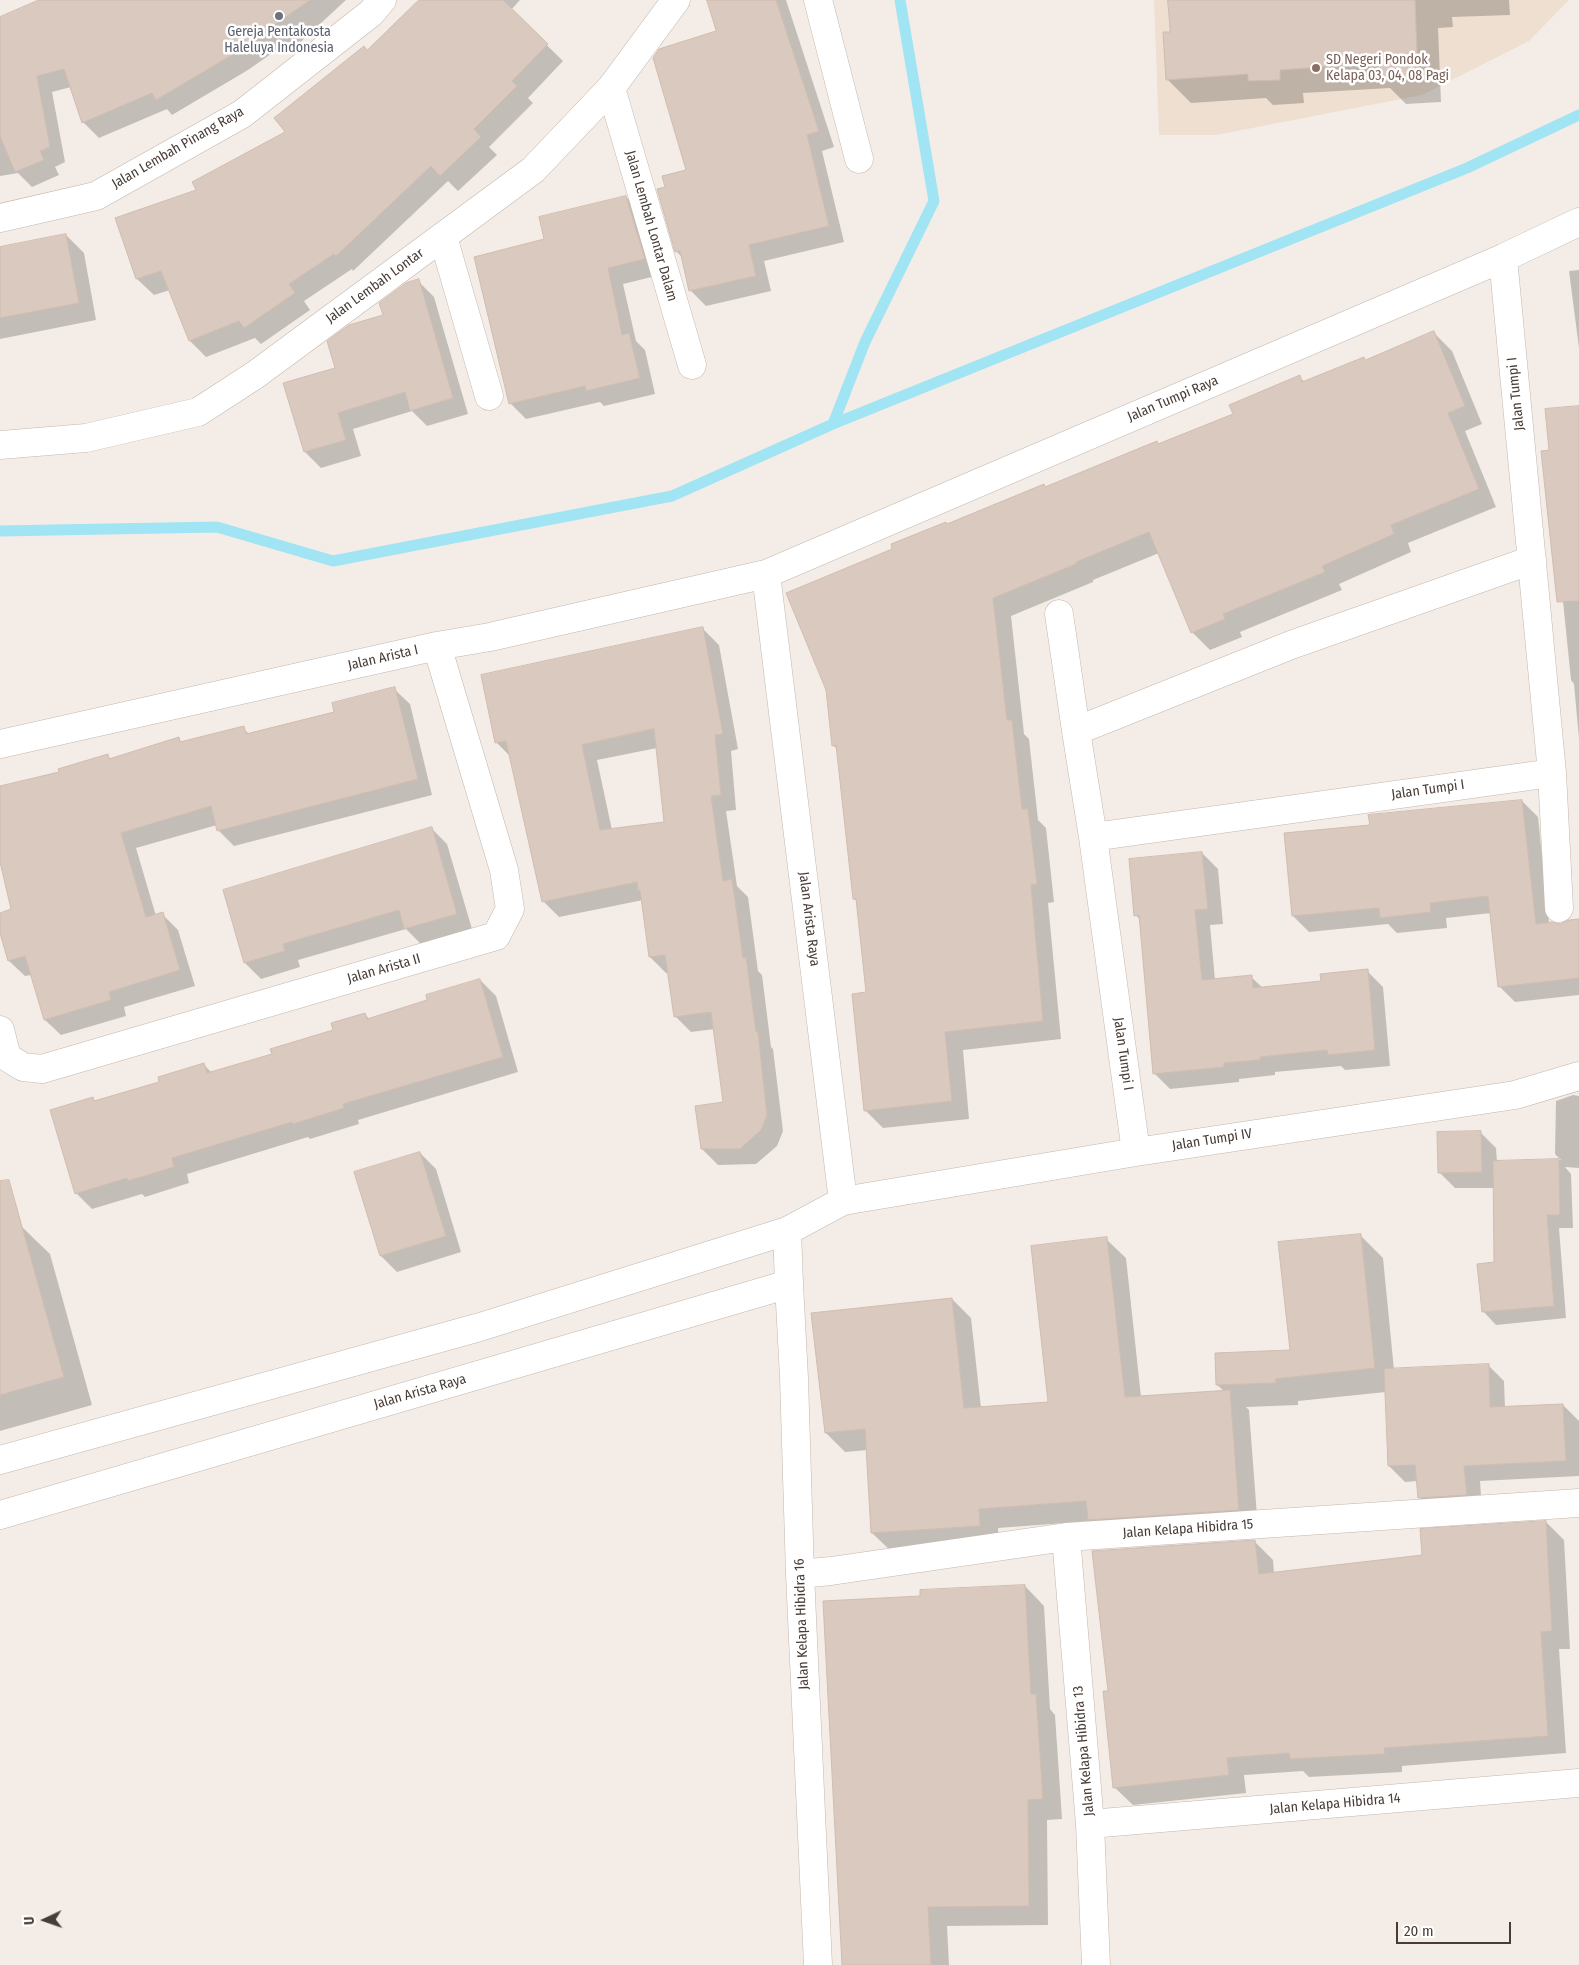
<!DOCTYPE html>
<html>
<head>
<meta charset="utf-8">
<style>
  body { margin:0 }
  #map { position:relative; width:1579px; height:1965px; overflow:hidden; background:#f4ede7; font-family:"Fira Sans Condensed",sans-serif }
  canvas { display:block }
  .north { position:absolute; left:20px; top:1895px; width:50px; height:50px; -webkit-text-stroke:4px #fff; paint-order:stroke; rotate:267deg; font-size:14px; font-weight:700; line-height:20px; text-align:center; color:#483c36 }
  .north::after { content:''; display:block; margin:auto; width:18px; height:22px; background:#483c36; clip-path:polygon(50% 0,100% 100%,50% 72%,0 100%) }
  .scale { position:absolute; left:1396px; top:1922px; width:115px; height:22px; box-sizing:border-box; border:2px solid #483c36; border-top:0; padding-left:6px; font-size:15px; line-height:18px; white-space:nowrap; color:#483c36; -webkit-text-stroke:4px #fff; paint-order:stroke }
</style>
</head>
<body>
<div id="map">
<canvas width="1579" height="1965"></canvas>
<div class="north">U</div>
<div class="scale">20 m</div>
</div>
<script>
const ctx = document.querySelector('canvas').getContext('2d');
ctx.lineJoin = 'round';
function paint(path, color) { ctx.fillStyle = color; ctx.fill(path, 'evenodd'); }
function trace(path, color, width, dash) { ctx.strokeStyle = color; ctx.lineWidth = width; ctx.lineCap = dash ? 'butt' : 'round'; ctx.setLineDash(dash || []); ctx.stroke(path); }
function write(font, color, halo, rows, align = 'center') {
  ctx.font = font + ' "Fira Sans Condensed",sans-serif'; ctx.lineWidth = 5; ctx.setLineDash([]); ctx.textBaseline = 'middle'; ctx.strokeStyle = halo; ctx.fillStyle = color; for (const [text, x, y, turn = 0] of rows) {
    ctx.save(); ctx.translate(x, y); ctx.rotate((+turn || 0) * Math.PI / 180); ctx.textAlign = isNaN(turn) ? turn : align; if (halo) ctx.strokeText(text, 0, 0); ctx.fillText(text, 0, 0); ctx.restore();
  }
}
const education = new Path2D(`
  M1154,0H1569L1529,41L1422,95L1216,135H1159Z`);
const shadow = new Path2D(`
  M41,0H346L294,48L288,42L248,70L172,115L167,109L99,138L83,122L71,87L52,92L65,162L55,167L59,175L32,187L18,173L0,176V18Z
  M420,0H520L511,10L563,61L528,98L533,103L489,147L497,155L458,191L448,181L353,271L352,269L304,301L310,310L261,344L255,338L206,357L190,341L170,290L154,295L137,279L116,219L198,190L287,133Z
  M708,0H786L834,147L822,151L844,242L764,261L771,291L706,306L690,290L683,258L676,251L666,188L688,171L718,32Z
  M1169,0H1509L1510,15L1452,17L1453,27L1438,28L1441,102L1406,104L1390,88L1303,93L1304,103L1273,105L1266,98L1191,103L1167,79L1171,33Z
  M626,197L642,213L660,275L623,284L636,341L645,350L655,394L604,406L600,402L526,419L510,403L546,240Z
  M66,235L84,253L96,320L0,339V248Z
  M1579,270V348L1569,271Z
  M418,281L434,297L468,414L427,426L412,411L353,429L361,456L321,468L305,452L336,369Z
  M1434,333L1452,351L1482,424L1465,431L1496,507L1408,543L1411,552L1339,584L1342,590L1240,632L1242,637L1210,650L1192,632L1159,553L1093,580V582L1011,616L1024,734L1029,739L1038,820L1046,828L1054,902L1048,903L1061,1039L963,1050L969,1119L883,1128L865,1110L867,993L858,902L854,899L838,750L833,745L894,550L947,525L1234,415L1299,377L1305,382L1366,361Z
  M1579,407V739L1574,684L1571,680L1558,552L1550,451Z
  M703,629L719,645L738,749L731,751L736,810L726,811L737,886L748,897L758,971L762,975L771,1047L773,1049L783,1131L777,1146L756,1164L718,1165L702,1149L724,1103L715,1029L691,1032L675,1016L669,973H666L650,957L643,900L559,917L543,901L511,757L496,742ZM657,748L665,823L612,830L597,760Z
  M394,689L410,704L432,795L234,846L218,830L217,825L136,848L156,916L162,914L178,930L195,986L124,1007L126,1016L61,1035L45,1020L31,975L25,976L9,961L0,928V914L13,910L0,857V787L60,772L108,756L111,759L179,739L182,743L243,728L250,735L336,713Z
  M1522,801L1538,817L1549,923L1560,925L1579,922V995L1515,1002L1499,986L1491,913L1446,918L1447,928L1397,933L1388,924L1309,932L1293,916L1371,826Z
  M431,828L447,844L472,929L421,944L406,929L298,960L300,967L261,979L245,963L224,891Z
  M1202,853L1218,869L1223,924L1210,925L1215,980L1251,977L1263,988L1322,983L1367,971L1383,987L1390,1066L1345,1070L1341,1066L1275,1072V1075L1239,1079V1082L1170,1089L1154,1073L1141,920L1135,915Z
  M480,980L496,996L518,1072L358,1120L359,1124L310,1139L308,1137L187,1174L189,1183L145,1197L142,1194L92,1209L76,1193L93,1099L96,1102L161,1083L204,1065L212,1073L273,1055L334,1031L365,1014L369,1019L429,1001Z
  M1573,1095L1579,1096V1168L1565,1167L1571,1174L1573,1228H1559L1566,1318L1496,1325L1483,1311L1496,1263L1495,1188H1455L1439,1172L1480,1132L1496,1148L1497,1162L1561,1160L1555,1154L1556,1101Z
  M420,1153L436,1169L461,1252L397,1272L381,1256Z
  M21,1226L50,1254L92,1405L0,1431V1232Z
  M1360,1235L1383,1258L1394,1370L1488,1365L1504,1381L1505,1408L1563,1405L1579,1421V1476L1480,1481L1482,1510L1435,1513L1419,1497L1418,1481L1405,1482L1389,1466L1386,1392L1298,1401V1405L1246,1407L1249,1410L1258,1529L1109,1539L1091,1521L998,1528L999,1545L892,1552L872,1533L868,1450L845,1452L826,1433L952,1299L971,1318L981,1408L1050,1403L1106,1239L1126,1258L1141,1397L1224,1391L1217,1385L1291,1351Z
  M1546,1522L1564,1540L1570,1649H1559L1566,1753L1402,1766V1772L1309,1777L1303,1771L1244,1775L1246,1793L1133,1805L1114,1787L1110,1692L1254,1541L1273,1560L1274,1573L1424,1557Z
  M1025,1586L1044,1606L1050,1709L1055,1715L1062,1819L1047,1820L1048,1925L947,1926L949,1965H843L922,1597Z`);
const stream = new Path2D(`
  M833,424L1467,168L1579,115
  M0,531L217,527L333,561L672,496L833,424L865,342L934,201L900,0`);
const building = new Path2D(`
  M39,0H310L232,55L156,100L152,93L82,123L64,69L37,76L50,147L40,151L44,160L15,172L0,136V17Z
  M419,0H503L548,44L512,81L517,86L474,129L481,137L440,176L431,166L336,256L334,254L289,284L295,293L244,328L239,321L189,341L161,271L136,279L115,218L196,190L192,182L285,132L274,118L364,46L367,50Z
  M707,0H776L819,131L807,135L829,226L749,245L756,276L689,291L680,251L675,252L657,189L665,187L662,176L686,170L653,58L659,49L716,31Z
  M1168,0H1415L1418,79L1381,81L1380,63L1280,70V80L1248,81V74L1166,80L1163,32H1170Z
  M626,196L645,259L608,268L622,335L629,333L640,378L586,391L585,386L509,404L474,257L544,239L539,217Z
  M66,234L79,303L0,318V247Z
  M419,279L453,398L410,411L405,392L338,413L346,440L304,452L283,383L335,368L327,341L349,325L383,315L379,303L406,283Z
  M1434,331L1465,406L1448,413L1479,489L1391,525L1394,534L1322,566L1325,572L1223,614L1225,619L1191,633L1149,532L1076,562V564L993,598L1007,720H1012L1022,809H1028L1037,884L1031,885L1043,1021L945,1032L952,1101L864,1111L852,994L866,992L856,899H853L836,745L832,746L826,690L786,593L892,549L891,544L946,522L947,524L1044,484L1045,487L1157,441L1158,444L1233,414L1229,405L1300,375L1302,382L1364,357L1365,360Z
  M1579,406V601L1557,602L1541,451L1549,450L1545,409Z
  M703,627L723,734L715,735L721,795L711,796L723,881L732,879L743,958L746,957L756,1032H758L767,1115L761,1130L740,1149H701L695,1106L723,1102L711,1012L674,1017L665,955L649,957L640,890L638,891L637,882L542,902L506,741L495,743L481,675ZM654,729L664,822L600,830L582,745Z
  M395,687L418,779L217,831L211,806L121,833L146,917L163,912L180,970L109,992L111,1000L44,1020L25,956L8,961L0,933V913L11,909L0,862V786L59,772L58,769L108,754L109,759L179,737L180,742L244,726L246,734L334,712L332,703Z
  M1522,800L1536,924L1552,922L1560,924L1569,920L1579,919V978L1498,987L1488,896L1430,903L1431,912L1380,918L1379,908L1292,916L1284,833L1370,825L1368,815Z
  M432,827L457,914L404,929L399,910L283,944L285,951L244,963L223,890Z
  M1202,852L1208,909L1195,910L1202,980L1252,975L1253,988L1321,981L1320,974L1368,969L1375,1050L1328,1055L1327,1050L1260,1057V1060L1224,1063V1067L1153,1074L1139,915L1134,916L1129,859Z
  M480,979L503,1057L343,1104L344,1108L293,1124L292,1122L172,1158L174,1167L128,1181L127,1178L75,1194L50,1110L93,1097L94,1101L159,1082L158,1077L204,1063L207,1073L272,1054L270,1049L333,1030L331,1023L365,1013L367,1019L427,1000L426,995Z
  M1481,1131L1482,1172L1438,1173L1437,1132Z
  M420,1152L446,1236L380,1256L354,1172Z
  M1559,1159L1560,1215H1547L1554,1306L1482,1312L1477,1264L1494,1262L1493,1161Z
  M9,1180L64,1377L0,1395V1181Z
  M1361,1234L1375,1368L1275,1379L1276,1383L1216,1385L1215,1353L1290,1350L1278,1242Z
  M1107,1237L1125,1397L1230,1390L1239,1510L1088,1520L1086,1501L979,1509L980,1526L871,1533L865,1429L825,1433L811,1313L952,1298L964,1408L1048,1402L1031,1246Z
  M1489,1364L1490,1407L1563,1404L1566,1461L1464,1466L1467,1495L1418,1498L1415,1465L1388,1466L1384,1369Z
  M1546,1521L1552,1631L1541,1632L1548,1736L1384,1748L1385,1754L1290,1759L1289,1753L1227,1758L1229,1775L1113,1788L1103,1691H1108L1092,1551L1255,1540L1259,1574L1422,1555L1420,1529Z
  M1025,1585L1031,1694H1036L1043,1799L1028,1800L1029,1906L928,1907L931,1965H842L823,1601L920,1596V1590Z`);
const street = new Path2D(`
  M818,0L859,159
  M611,88L692,365
  M0,218L96,196L242,114L371,13L382,0
  M443,237L489,396
  M0,445L86,438L198,412L255,375L533,170L611,88L676,0
  M766,574L843,1201
  M1059,614L1076,731
  M0,744L437,646L490,637L766,574L1503,258L1579,222
  M1552,773L1559,908
  M1093,837L1552,773L1503,258
  M0,1030L7,1057L23,1067L42,1069L496,936L510,909L504,870L437,646
  M1136,1152L1093,837L1076,731L1291,645L1532,560
  M789,1284L794,1378L800,1574L818,1965
  M0,1460L480,1327L787,1231L843,1201L1136,1152L1515,1095L1579,1076
  M0,1515L789,1284L787,1231
  M1066,1537L1090,1824L1096,1965
  M800,1574L831,1571L1066,1537L1579,1503
  M1090,1824L1579,1783`);
const markers = [
  [279,16,5,"#6b7280"],
  [1316,68,5,"#8d6e63"]
];
const worshipNames = [
  ["Gereja Pentakosta",279,32],
  ["Haleluya Indonesia",279,48]
];
const educationNames = [
  ["SD Negeri Pondok",1326,60],
  ["Kelapa 03, 04, 08 Pagi",1326,76]
];
const streetNames = [
  ["Jalan Lembah Pinang Raya",178,148,-30],
  ["Jalan Lembah Lontar Dalam",651,226,74],
  ["Jalan Lembah Lontar",375,286,-36],
  ["Jalan Tumpi I",1516,394,-96],
  ["Jalan Tumpi Raya",1173,399,-23],
  ["Jalan Arista I",383,658,-13],
  ["Jalan Tumpi I",1428,790,-8],
  ["Jalan Arista Raya",809,919,83],
  ["Jalan Arista II",384,969,-16],
  ["Jalan Tumpi I",1123,1054,82],
  ["Jalan Tumpi IV",1212,1140,-9],
  ["Jalan Arista Raya",420,1392,-16],
  ["Jalan Kelapa Hibidra 15",1188,1529,-4],
  ["Jalan Kelapa Hibidra 16",802,1624,-92],
  ["Jalan Kelapa Hibidra 13",1084,1751,-95],
  ["Jalan Kelapa Hibidra 14",1335,1804,-5]
];
paint(education, '#eedfd0');
paint(shadow, '#0003');
trace(stream, '#a1e4f3', 11);
paint(building, '#d9c9bf');
trace(building, '#d1bcaf', 1);
trace(street, '#c3b6ac', 29);
trace(street, '#fff', 28);
for (const [x, y, r, color] of markers) { const dot = new Path2D(); dot.arc(x, y, r, 0, 2 * Math.PI); ctx.fillStyle = color; ctx.fill(dot); trace(dot, '#fff', 2); }
write('14px', '#5b616d', '#fff', worshipNames);
write('14px', '#785e54', '#fff', educationNames, 'left');
write('14px', '#483c36', '#fff', streetNames);
</script>
</body>
</html>
